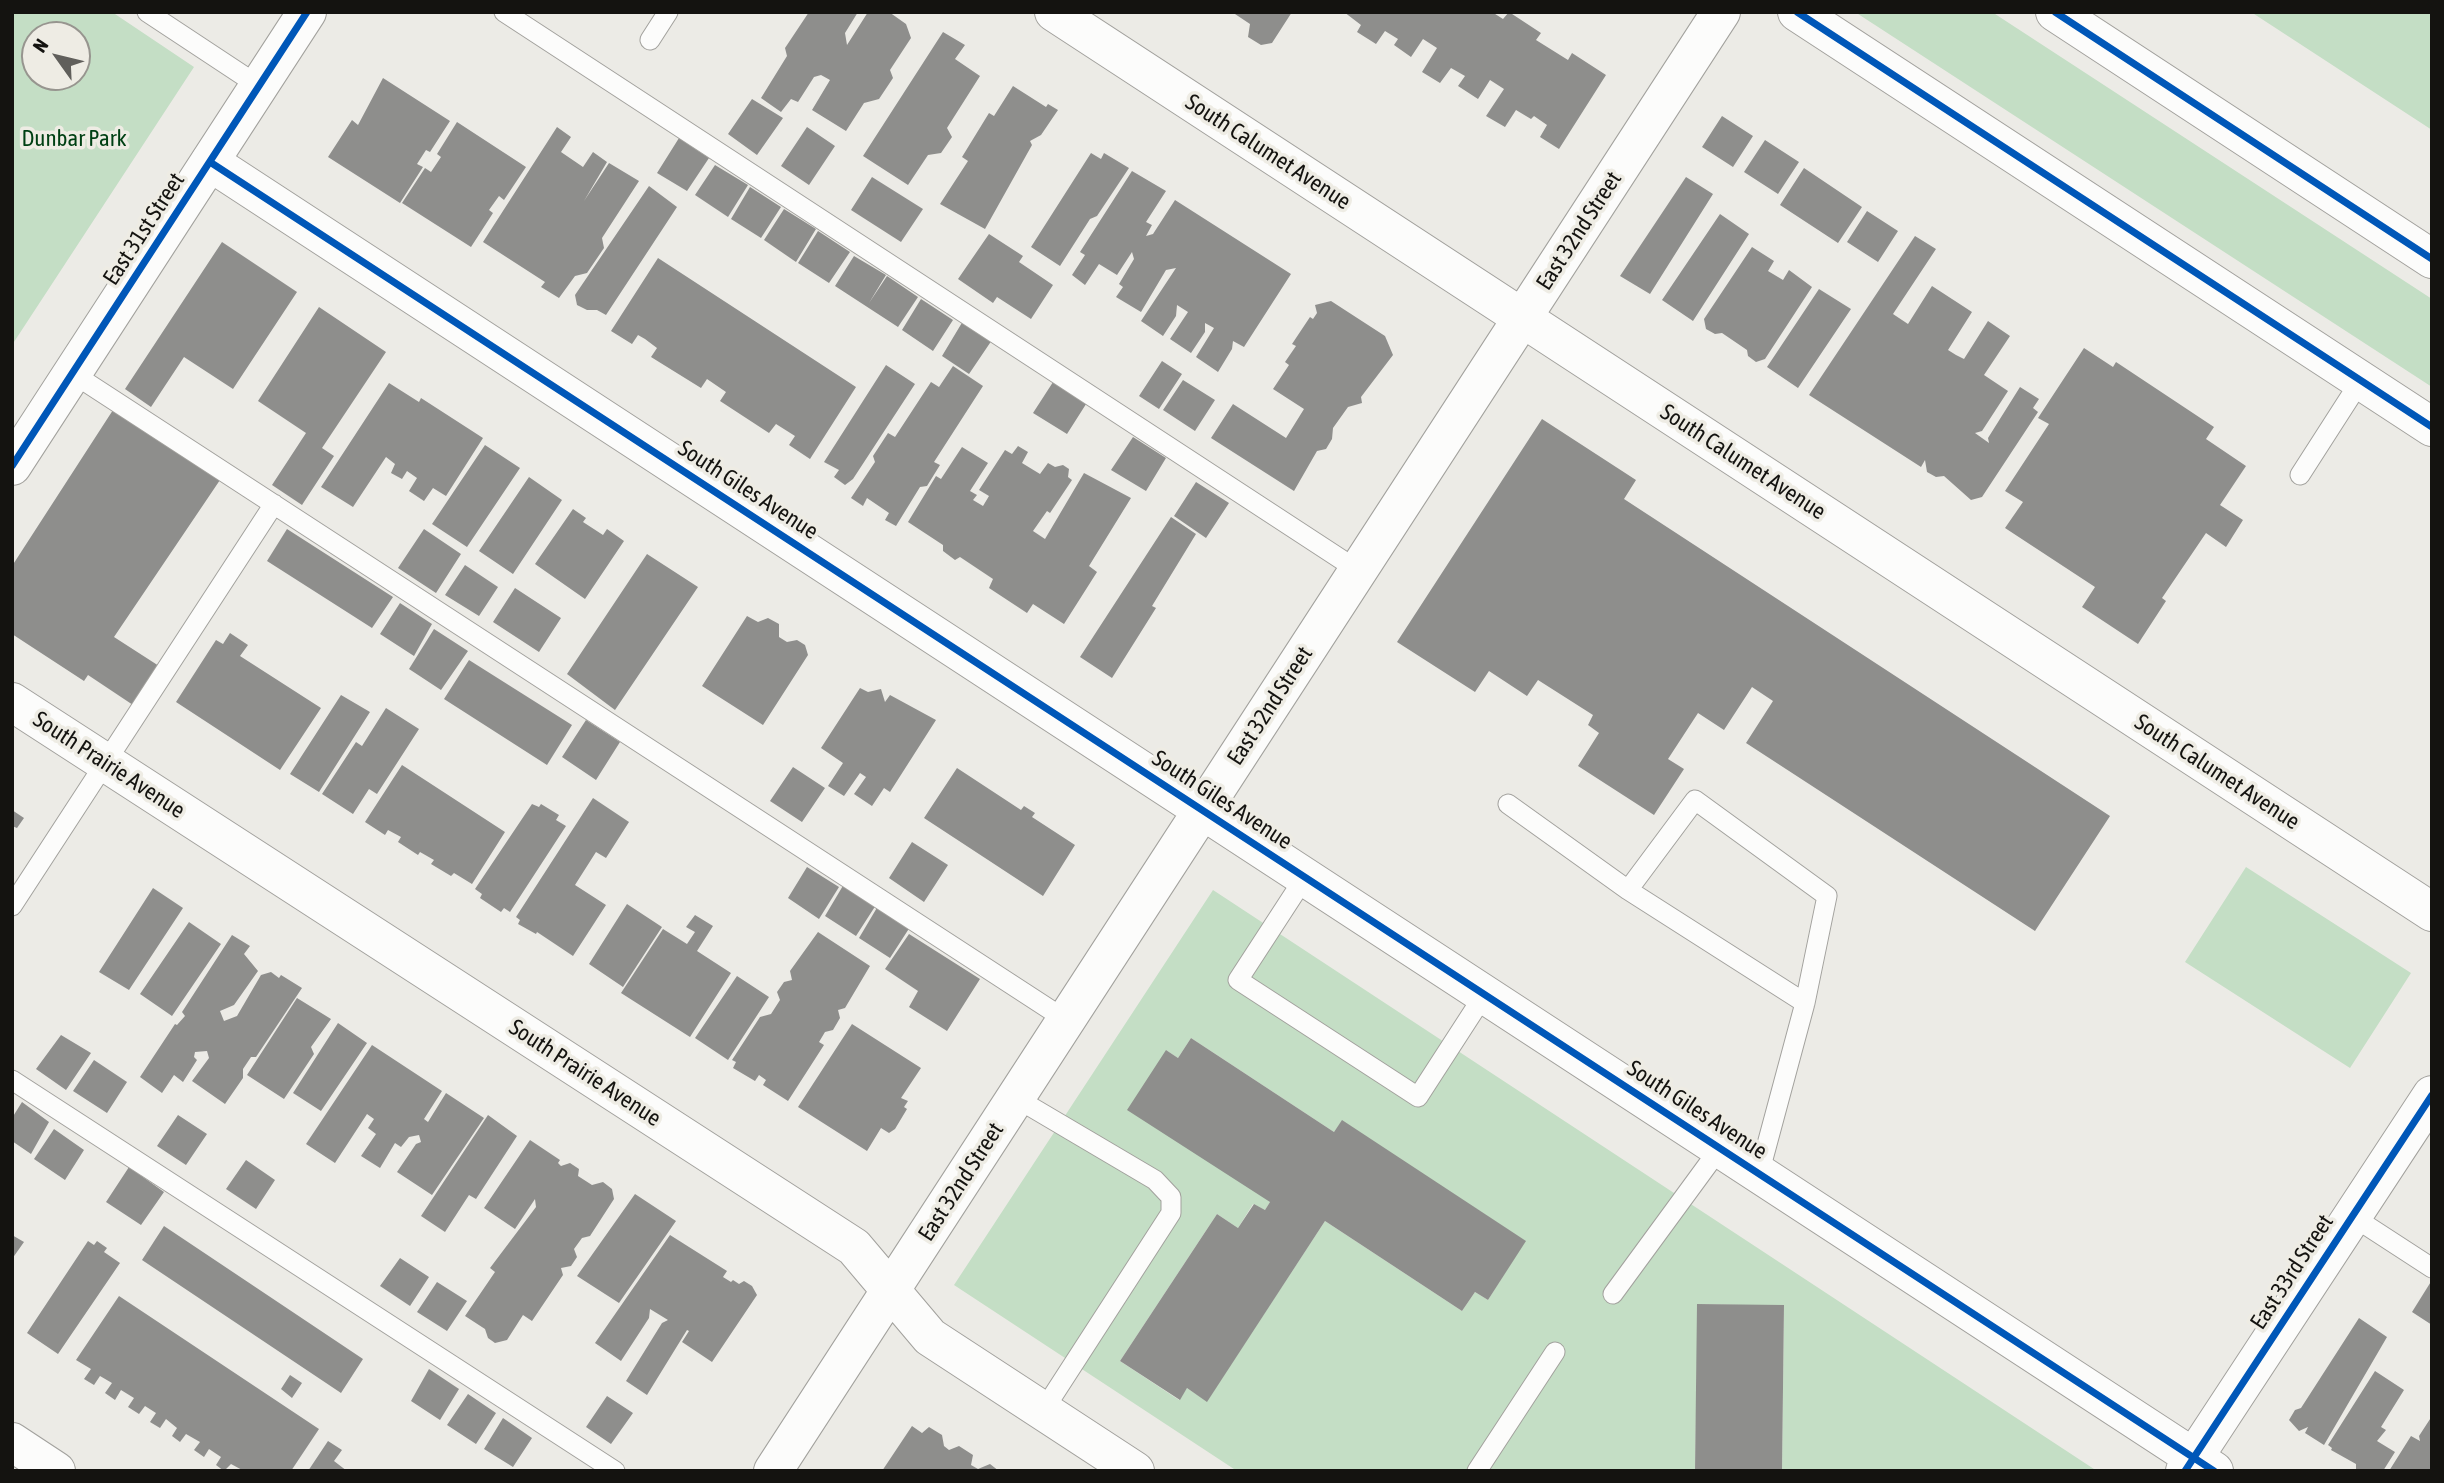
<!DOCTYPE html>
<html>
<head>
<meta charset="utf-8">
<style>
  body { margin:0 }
  #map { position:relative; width:2444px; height:1483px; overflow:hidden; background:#ecebe6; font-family:"Asap Condensed",sans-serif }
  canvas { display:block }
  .frame { position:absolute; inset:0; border:14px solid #141310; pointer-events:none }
  .north { position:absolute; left:21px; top:21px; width:70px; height:70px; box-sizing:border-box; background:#eeece4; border:2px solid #97958f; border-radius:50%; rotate:304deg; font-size:19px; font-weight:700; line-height:28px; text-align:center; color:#141310 }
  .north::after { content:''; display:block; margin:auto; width:24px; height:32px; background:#605f5b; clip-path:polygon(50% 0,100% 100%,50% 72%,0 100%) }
</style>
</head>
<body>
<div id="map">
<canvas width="2444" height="1483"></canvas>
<div class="frame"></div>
<div class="north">N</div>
</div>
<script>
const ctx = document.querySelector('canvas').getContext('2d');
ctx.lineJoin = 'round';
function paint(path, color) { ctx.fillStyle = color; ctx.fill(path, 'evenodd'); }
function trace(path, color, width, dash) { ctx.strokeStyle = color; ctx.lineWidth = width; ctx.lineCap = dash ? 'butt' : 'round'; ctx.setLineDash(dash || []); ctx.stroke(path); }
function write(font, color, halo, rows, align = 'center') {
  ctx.font = font + ' "Asap Condensed",sans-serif'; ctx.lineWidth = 7; ctx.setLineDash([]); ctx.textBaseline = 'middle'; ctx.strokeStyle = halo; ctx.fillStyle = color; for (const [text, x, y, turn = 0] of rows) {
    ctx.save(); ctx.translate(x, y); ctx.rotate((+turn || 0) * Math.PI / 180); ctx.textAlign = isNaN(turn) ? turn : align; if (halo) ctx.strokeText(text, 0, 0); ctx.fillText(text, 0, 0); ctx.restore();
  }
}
const green = new Path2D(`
  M12,12H112L194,67L12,345ZM35,35H77V77H35Z
  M1855,12H1992L2432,299V387Z
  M2251,12H2432V130Z
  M2246,867L2411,973L2350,1068L2185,962Z
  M1213,890L2097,1471H1782L1784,1306L1698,1304L1695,1471H1237L954,1285ZM1191,1038L1334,1132L1342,1121L1525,1241L1488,1300L1475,1292L1462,1311L1325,1221L1207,1401L1187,1388L1179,1400L1120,1361L1217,1214L1238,1228L1253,1204L1265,1210L1270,1202L1166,1050L1178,1058Z`);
const building = new Path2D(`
  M809,12H858L845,33L847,45L868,12H889L906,24L911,38L890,70L893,78L879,99L864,103L846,131L812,110L830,80L821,75L814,77L798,102L791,99L781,112L761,98L787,56L785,48Z
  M1232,12H1292L1272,43L1261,45L1248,37L1250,24Z
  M1344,12H1492L1503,19L1509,12L1541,33L1536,40L1568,60L1572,53L1606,75L1559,149L1540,137L1547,125L1534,116L1531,119L1516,110L1505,127L1486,116L1504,89L1490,80L1478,99L1458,86L1465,76L1451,68L1440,83L1422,72L1437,48L1423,39L1411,57L1394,45L1398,39L1385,31L1376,44L1357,32L1361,25Z
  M943,32L965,45L955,59L980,76L947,128L952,137L941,153L928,155L908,185L863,156Z
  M383,78L450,121L430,152L426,150L417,164L423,167L400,203L328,157L352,120L358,125Z
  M1013,86L1046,107L1048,104L1058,110L1041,135L1030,141L1032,145L985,229L940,204L968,161L962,157L989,113L994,116Z
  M752,99L783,118L757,155L728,134Z
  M1722,116L1753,136L1733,167L1702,147Z
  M457,122L526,167L504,200L499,196L489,210L493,213L471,247L402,203L425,168L431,172L441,157L437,154Z
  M557,127L571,137L561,152L583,167L593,152L607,162L584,201L609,163L639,181L602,238L604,248L587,273L575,276L559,298L541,287L545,282L483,242Z
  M807,127L835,146L809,185L781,166Z
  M679,138L709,158L687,191L657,173Z
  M1765,140L1799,162L1778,194L1744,172Z
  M1091,153L1101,159L1104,153L1129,168L1097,216L1090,219L1060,266L1031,247Z
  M715,165L748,185L728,217L695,195Z
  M1804,168L1862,207L1838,243L1780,205Z
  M1132,171L1166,191L1146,222L1152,225L1146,236L1153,234L1175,200L1291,274L1244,347L1233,341L1232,349L1218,372L1196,357L1214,328L1205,323V332L1191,353L1170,339L1188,312L1177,305L1176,316L1163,336L1141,321L1176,268L1166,270L1141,312L1116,297L1123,287L1119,284L1134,259L1132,252L1117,275L1099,264L1085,285L1072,275L1085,255L1080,252Z
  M872,177L923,209L901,242L851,210Z
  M1686,177L1713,194L1650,294L1620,276Z
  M649,186L677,207L606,315L597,310H587L577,305L575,295Z
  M750,187L781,207L761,238L731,219Z
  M784,209L816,229L796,262L764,240Z
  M1867,211L1898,231L1878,262L1847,242Z
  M1720,214L1749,234L1693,321L1662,300Z
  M818,231L850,252L829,283L798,263Z
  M989,234L1023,256L1019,262L1053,285L1031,319L997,297L993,303L958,279Z
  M1915,236L1936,249L1893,314L1908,324L1932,286L1972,312L1948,350L1956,355L1964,359L1988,321L2010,336L1984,375L2008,391L1982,431L1975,433L1989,443L1988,438L2020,387L2039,399L2033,408L2038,412L1982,497L1971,500L1944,476L1936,477L1927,472L1925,460L1921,467L1809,395Z
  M222,242L297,292L233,389L184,357L151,407L125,389Z
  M1752,247L1774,261L1768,271L1783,280L1789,270L1812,287L1765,359L1756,362L1748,356L1747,350L1722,333L1715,334L1706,329L1704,319Z
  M854,256L886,275L869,303L887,276L918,297L898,327L835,286Z
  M658,258L856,387L810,459L789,445L795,436L776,424L769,433L720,401L726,392L707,379L701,388L651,357L657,348L645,339L638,335L632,344L611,331Z
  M1819,289L1851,309L1798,388L1767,367Z
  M921,299L953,320L933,351L902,330Z
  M1331,301L1385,336L1393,355L1361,397L1362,403L1348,407L1333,428L1332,439L1326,449L1317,451L1294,491L1211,438L1233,404L1286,438L1304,409L1273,389L1289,365L1285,362L1296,346L1292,344L1310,317L1313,319L1317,313L1315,305Z
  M319,307L386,352L322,448L334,456L302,505L272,485L306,433L258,401Z
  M963,321L992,340L969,374L942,356Z
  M2084,348L2113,367L2116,362L2214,427L2206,439L2246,466L2220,505L2243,520L2226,547L2206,533L2162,598L2166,601L2138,644L2082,607L2095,587L2005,528L2023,502L2005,491L2049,424L2038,418Z
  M1162,361L1182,374L1159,409L1139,396Z
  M886,365L915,384L853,479L845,485L834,477L839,470L824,462Z
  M953,366L983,386L934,462L940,465L927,486L920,487L896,526L885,520L889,513L867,498L863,506L851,498L875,462L873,456L888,433L895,437L931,382L939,387Z
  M1055,379L1088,401L1067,434L1033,413Z
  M1183,380L1215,400L1195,431L1163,410Z
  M389,383L419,402L421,398L483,438L446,496L433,488L424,501L409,491L417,478L407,471L402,479L391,473L395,464L386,457L353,507L321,487Z
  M113,410L220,480L114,637L159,666L133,705L88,675L84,681L12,634V566Z
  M1542,419L1636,480L1624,499L2110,816L2035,931L1746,743L1773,701L1752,687L1724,730L1698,713L1668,759L1684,769L1654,815L1578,766L1599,733L1588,725L1593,715L1538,680L1527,696L1489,671L1475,692L1397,642Z
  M1133,437L1166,458L1146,491L1111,470Z
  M485,445L520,468L467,547L432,524Z
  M1018,446L1028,452L1022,463L1040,474L1048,463L1055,467L1063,465L1069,469L1068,477L1072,480L1050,513L1047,511L1033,531L1045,539L1084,473L1131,498L1089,566L1097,572L1064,624L1033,604L1027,613L989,588L993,579L960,557L955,560L943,551V545L908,522L936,476L941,479L962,447L988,463L970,491L977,495L973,500L983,506L989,496L979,490L1005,450L1012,454Z
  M529,477L562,500L513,574L479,551Z
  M1196,482L1229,503L1206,538L1174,516Z
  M573,509L586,518L583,522L603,535L607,529L624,541L585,599L535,564Z
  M1171,517L1196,534L1152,606L1156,608L1112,678L1080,657Z
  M287,529L393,597L372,628L267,561Z
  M424,529L461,554L436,593L398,568Z
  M647,554L698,587L615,710L567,674Z
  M465,565L498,587L479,616L445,595Z
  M515,588L561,618L539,652L493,622Z
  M400,603L432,624L414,656L380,634Z
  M747,616L758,622L768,618L779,624V637L787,642L797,640L805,645L808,655L763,725L702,686Z
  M434,629L468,651L441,690L409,669Z
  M230,633L248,645L240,656L321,708L280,770L176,702L216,640L223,644Z
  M469,660L572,725L547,765L444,699Z
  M860,688L868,692L881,689L885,702L890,695L936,720L890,792L884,788L872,806L854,794L866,777L860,773L844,796L828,786L843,763L821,748Z
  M341,695L370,712L319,792L290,774Z
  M386,708L419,729L377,794L369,789L353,814L322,794L356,742L362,746Z
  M586,720L620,742L596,780L562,757Z
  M402,765L505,832L472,884L454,873L451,876L431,864L434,860L420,852L418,855L398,842L401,837L388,830L385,835L365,822Z
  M793,767L825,788L802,822L770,801Z
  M957,768L1021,810L1024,806L1035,813L1032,817L1075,845L1043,896L924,818Z
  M593,798L629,822L606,858L596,852L575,885L606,905L573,956L537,932L536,934L518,924L520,920L516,917Z
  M532,804L539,807L541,804L559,815L556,820L566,826L510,912L504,908L501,912L480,898L482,894L475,889Z
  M12,810L24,818L17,828L12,826Z
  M912,842L948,865L924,902L889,878Z
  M807,867L839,887L819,919L788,898Z
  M844,884L876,905L856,936L825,916Z
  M153,888L183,908L129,990L99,972Z
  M627,904L662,927L623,987L589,964Z
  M878,906L910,927L890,958L859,938Z
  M695,915L713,926L697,951L731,973L690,1037L621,993L663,929L687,944L695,932L686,927Z
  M189,922L221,944L172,1016L140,994Z
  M818,932L870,966L845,1008L838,1010L840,1018L833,1030L825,1032L819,1042L824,1045L788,1101L763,1085L766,1080L759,1075L755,1081L733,1068L736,1062L732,1060L760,1017L771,1014L780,1000L777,992L784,982L792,980L790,971Z
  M909,934L980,979L947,1031L909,1007L918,991L885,969Z
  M232,935L250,946L244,954L258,971L234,1005L220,1011L224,1021L237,1016L261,975L271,972L279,978L281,975L302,988L256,1057H251L243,1069V1078L225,1104L192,1081L209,1058L207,1051L195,1052L194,1057L197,1060L183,1082L174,1075L162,1093L140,1077L175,1024L177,1025L185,1016L182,1012Z
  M737,976L769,997L728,1060L695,1038Z
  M297,998L331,1019L311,1047L314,1054L284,1099L247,1075Z
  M338,1023L367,1043L321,1111L293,1093Z
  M852,1024L921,1068L901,1098L908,1101L904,1107L907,1109L895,1129L889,1133L881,1128L867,1151L798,1107Z
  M61,1035L91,1053L66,1090L36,1069Z
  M1191,1038L1334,1132L1342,1120L1526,1241L1488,1300L1475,1292L1462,1311L1325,1221L1207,1402L1187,1388L1180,1400L1120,1361L1217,1214L1238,1228L1254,1204L1265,1210L1270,1202L1127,1110L1166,1050L1178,1058Z
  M372,1045L442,1091L424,1119L428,1122L446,1093L484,1118L432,1195L397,1172L416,1144L421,1142L419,1135L409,1137L401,1147L395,1143L380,1168L361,1156L376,1134L368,1128L374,1119L367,1114L335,1163L306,1144Z
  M94,1060L127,1082L107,1113L73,1091Z
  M22,1102L49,1122L31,1154L12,1141V1118Z
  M178,1115L207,1134L186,1165L157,1146Z
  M488,1115L517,1136L476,1199L469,1195L445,1232L421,1216Z
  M54,1129L84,1150L65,1180L34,1159Z
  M530,1140L560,1160L558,1163L561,1166L570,1163L579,1169L578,1176L592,1185L603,1182L612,1189L614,1199L590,1236L582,1238L574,1249L577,1257L571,1266L561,1268L563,1275L532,1321L523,1315L507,1340L495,1343L488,1338L485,1329L465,1316L495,1272L490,1268L536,1207L535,1199L515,1229L484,1208Z
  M246,1160L275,1180L256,1209L226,1189Z
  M129,1167L164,1192L141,1225L106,1202Z
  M635,1194L676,1221L619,1303L577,1276Z
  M164,1226L363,1359L341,1393L142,1260Z
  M12,1235L24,1242L12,1259Z
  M670,1235L727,1271L723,1277L731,1282L733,1280L739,1284L744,1281L752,1286L757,1295L712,1362L682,1342L689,1331L687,1330L647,1395L626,1381L662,1323L668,1320L650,1309L649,1318L621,1361L595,1343Z
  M88,1241L94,1245L97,1241L107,1248L104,1252L120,1263L58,1354L27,1333Z
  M400,1258L429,1277L410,1306L380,1286Z
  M2432,1280V1325L2412,1312Z
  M437,1282L467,1301L447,1331L417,1312Z
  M119,1296L319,1429L291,1471H244L231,1464L224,1471L216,1465L221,1457L209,1449L204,1457L194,1450L200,1442L186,1434L180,1442L172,1436L177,1428L166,1419L160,1428L150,1422L156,1413L145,1406L139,1414L128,1407L134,1398L121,1390L115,1400L105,1393L112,1383L100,1376L94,1385L84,1379L91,1369L76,1360Z
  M1697,1304L1784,1305L1782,1471H1695Z
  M2359,1318L2387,1337L2324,1445L2305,1433L2308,1427L2299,1431L2289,1420L2295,1410L2301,1408Z
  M429,1369L459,1389L440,1420L411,1401Z
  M2375,1371L2404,1390L2381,1427L2386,1430L2377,1441L2395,1452L2383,1471H2356V1464L2331,1450L2332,1448L2328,1445Z
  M290,1375L302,1383L292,1398L281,1389Z
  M468,1394L496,1413L476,1444L447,1425Z
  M607,1396L633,1413L611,1444L586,1427Z
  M2432,1416V1471H2389L2411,1436L2420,1441L2419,1436Z
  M503,1418L532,1438L513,1467L484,1449Z
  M912,1426L922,1433L929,1427L942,1435L944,1446L949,1450L959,1446L973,1455L971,1465L978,1469L990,1464L999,1471H882Z
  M328,1441L342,1450L334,1461L347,1471H308Z`);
const lane = new Path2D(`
  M147,12L259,86
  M504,12L1359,571
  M650,40L668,12
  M72,373L1066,1020
  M2300,475L2361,380
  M1508,804L1628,890L1805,1003
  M1305,877L1238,980L1418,1097L1484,995
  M1628,890L1695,800L1827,896L1805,1003L1759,1174
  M12,906L274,504
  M12,1080L615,1471
  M1016,1098L1155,1180L1171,1197V1213L1043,1411
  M2352,1216L2432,1268
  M1613,1294L1720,1148
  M1477,1471L1555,1352`);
const street = new Path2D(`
  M1054,12L2432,912
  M210,162L2214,1471
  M12,702L854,1247L930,1337L1135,1471
  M773,1471L1721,12
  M2185,1471L2432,1095`);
const secondary = new Path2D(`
  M1797,12L2432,427
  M2055,12L2432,259
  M12,466L307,12
  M12,1442L56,1471`);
const cycleway = new Path2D(`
  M1797,12L2432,427
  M2055,12L2432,259
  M210,162L2214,1471
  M12,466L307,12
  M2185,1471L2432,1095`);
const parkNames = [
  ["Dunbar Park",74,139]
];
const streetNames = [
  ["South Calumet Avenue",1268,152,33],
  ["East 31st Street",144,229,-57],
  ["East 32nd Street",1579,231,-57],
  ["South Calumet Avenue",1743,462,33],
  ["South Giles Avenue",748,490,33],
  ["East 32nd Street",1270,706,-57],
  ["South Prairie Avenue",109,765,33],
  ["South Calumet Avenue",2217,772,33],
  ["South Giles Avenue",1222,800,33],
  ["South Prairie Avenue",585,1073,33],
  ["South Giles Avenue",1697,1110,33],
  ["East 32nd Street",961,1182,-57],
  ["East 33rd Street",2292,1272,-57]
];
paint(green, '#c4dec5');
paint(building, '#8e8e8c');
trace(lane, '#a2a19d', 21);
trace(street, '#a2a19d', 40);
trace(secondary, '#a2a19d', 40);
trace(lane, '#fcfcfb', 19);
trace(street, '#fcfcfb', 38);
trace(secondary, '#fcfcfb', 38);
trace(cycleway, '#0057b8', 7);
write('23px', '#004014', '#eeece4', parkNames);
write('23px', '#141310', '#eeece4', streetNames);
</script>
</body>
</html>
